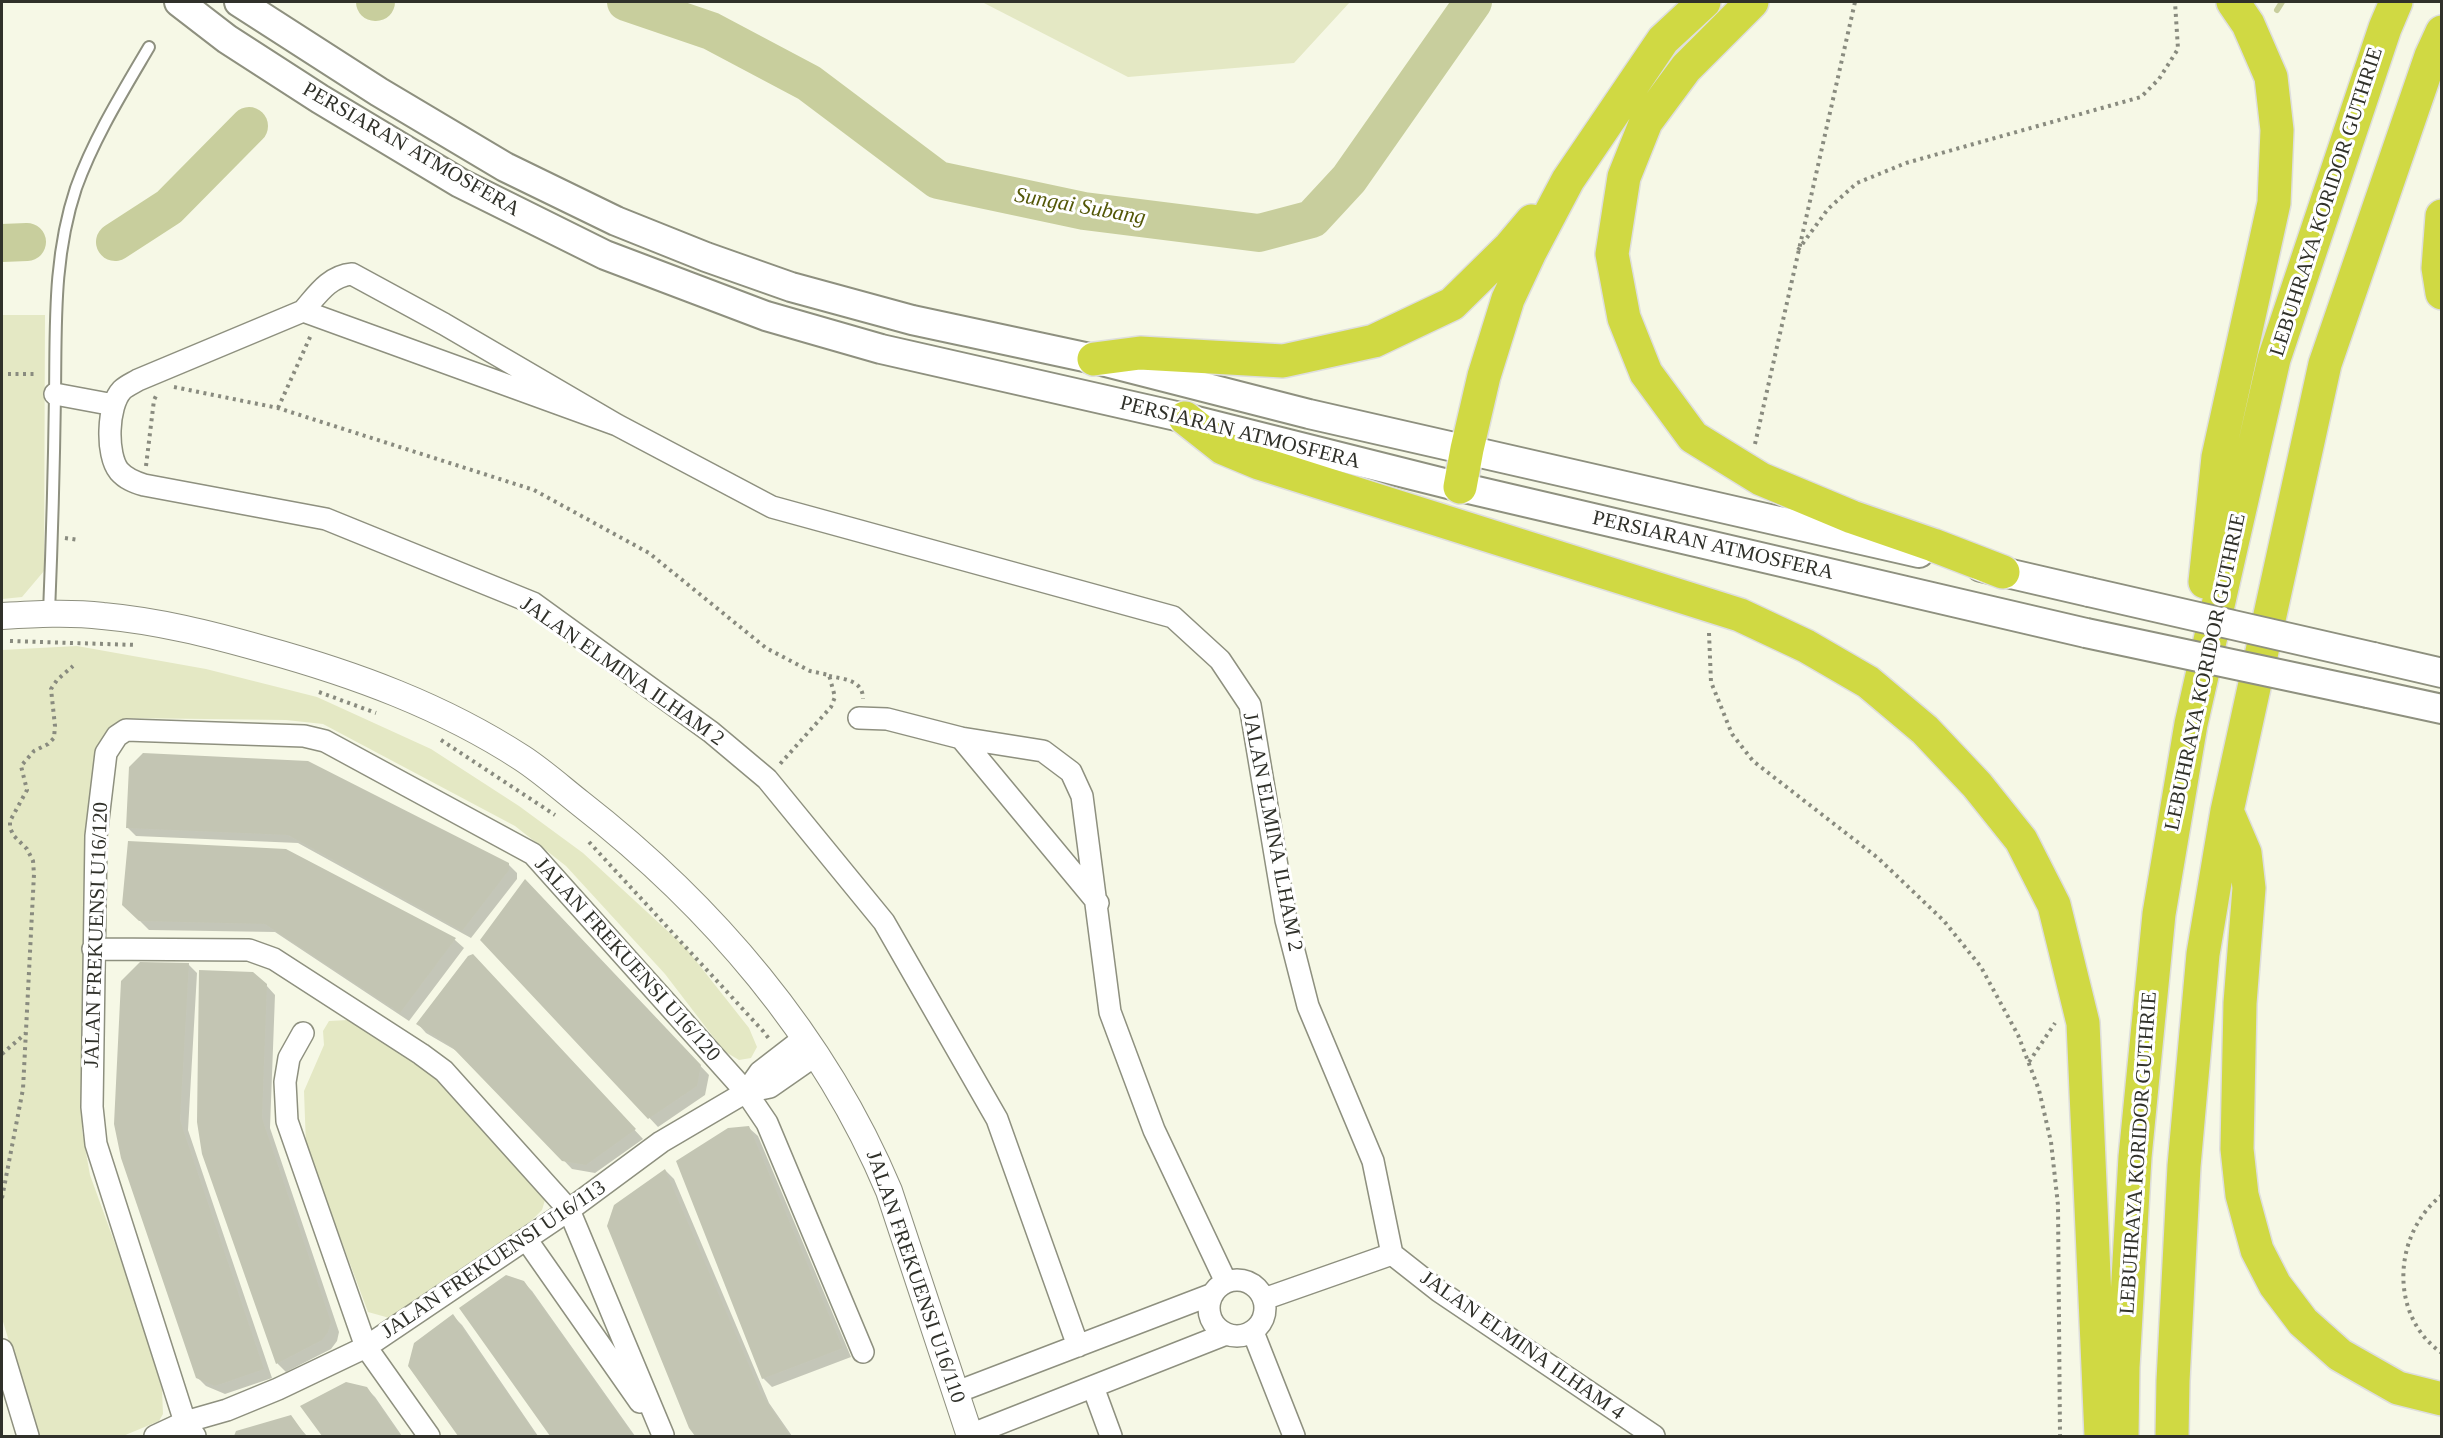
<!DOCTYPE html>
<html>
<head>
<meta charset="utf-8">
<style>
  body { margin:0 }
  #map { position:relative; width:2443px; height:1438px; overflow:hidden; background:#f6f8e6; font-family:Georgia,serif }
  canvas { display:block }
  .frame { position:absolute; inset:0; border:3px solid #30312a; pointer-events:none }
</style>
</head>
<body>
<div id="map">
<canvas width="2443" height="1438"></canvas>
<div class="frame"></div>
</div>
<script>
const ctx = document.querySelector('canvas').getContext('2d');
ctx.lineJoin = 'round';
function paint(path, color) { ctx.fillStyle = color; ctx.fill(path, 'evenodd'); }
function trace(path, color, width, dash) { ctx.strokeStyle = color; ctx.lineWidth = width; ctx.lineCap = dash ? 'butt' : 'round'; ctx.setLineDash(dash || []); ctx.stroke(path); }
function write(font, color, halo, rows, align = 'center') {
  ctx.font = font + ' Georgia,serif'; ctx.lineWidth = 6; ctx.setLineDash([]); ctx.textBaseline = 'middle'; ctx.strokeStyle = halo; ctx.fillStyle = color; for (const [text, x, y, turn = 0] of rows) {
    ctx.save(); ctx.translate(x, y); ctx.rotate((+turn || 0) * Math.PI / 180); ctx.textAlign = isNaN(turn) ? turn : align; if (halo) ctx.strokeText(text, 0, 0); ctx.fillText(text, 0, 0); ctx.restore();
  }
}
const green = new Path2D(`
  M982,2H1350L1294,63L1128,77Z
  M2,315H45L44,571L22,597L2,599Z
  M77,646L206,669L317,697L431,749L519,806L583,853L685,947L749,1028L757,1047L751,1058L739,1060L724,1051L665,974L566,866L515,826L323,724L286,720L126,718C111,726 105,733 98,748L86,966L82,1130L90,1175L131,1288L162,1389L163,1414L159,1421L123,1436H37L2,1318V650Z
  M348,1020L429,1072L533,1181L541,1190L545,1200L542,1210L531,1221L393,1319L368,1312L306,1146L304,1091L324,1045L323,1031L329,1021Z`);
const shadow = new Path2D(`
  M130,768L508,864L517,873V879L471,938L298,843L136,836L128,828Z
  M285,850L455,940L464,948L409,1021L275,932L149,930L124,905Z
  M534,890L709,1075L705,1095L658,1127L482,940Z
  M188,964L197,973L188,1130L272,1378L225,1394L206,1386L197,1377L122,982Z
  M481,965L643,1139L595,1173L572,1169L462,1054L426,1033L418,1024Z
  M201,971L266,985L275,995L270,1128L339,1332L337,1341L331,1349L286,1372L277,1363Z
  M749,1128L758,1136L851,1357L772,1387L763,1378Z
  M665,1170L674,1179L769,1403L792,1436H697L691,1427Z
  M523,1282L532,1291L635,1436H552L461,1308Z
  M453,1316L462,1325L538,1436H460L410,1366Z
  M366,1388L375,1397L402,1436H324L303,1406Z
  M290,1417L307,1436H236L237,1433Z`);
const stream = new Path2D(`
  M2277,10L2282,2`);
const river = new Path2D(`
  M375,2H376
  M626,2L711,31L809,83L938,180L1084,211L1259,233L1312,219L1349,179L1473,2
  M115,242L169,207L249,126
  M2,243L27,242`);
const building = new Path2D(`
  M143,753L308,761L509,863V870L462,931L288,835L126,828L129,767Z
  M128,841L286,849L456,938L400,1013L265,924L139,921L122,905Z
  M525,879L701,1065L697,1086L648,1119L480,940Z
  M473,954L636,1129L586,1165L562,1161L452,1047L416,1024L468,956Z
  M140,962L189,963L180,1120L264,1369L215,1386L196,1378L121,1158L114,1124L121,981Z
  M199,970L253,972L267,984L262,1118L331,1322L328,1332L322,1340L276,1364L202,1154L197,1122Z
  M749,1126L843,1348L762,1379L676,1161L728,1128Z
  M665,1169L761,1393L790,1436H695L689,1428L607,1226L614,1205Z
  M506,1275L524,1281L634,1436H550L459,1308Z
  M453,1314L537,1436H458L408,1366L414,1343Z
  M346,1382L367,1387L401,1436H322L300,1406Z
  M291,1415L306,1436H234L236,1431Z`);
const path = new Path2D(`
  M1798,250L1828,209L1857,183L1906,163L2141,97L2159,79L2178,49L2175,2
  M8,374H38
  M174,387L278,408L534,490L649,553L766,648L810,671L829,675L835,697L831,707L780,764
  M278,408L311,335
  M1755,444L1855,2
  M146,466L154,400L157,394
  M65,538L79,540
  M1709,633L1711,682L1732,734L1753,761L1878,858L1944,921L1981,967L2018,1035L2039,1090L2051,1142L2058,1205L2060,1436
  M10,641L137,645
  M829,676C844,679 863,680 863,699
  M319,692L376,713
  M441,740L555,815
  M589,842L763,1031L770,1040
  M2,1054L26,1033
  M2029,1062L2055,1023
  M2442,1195C2392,1234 2389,1317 2442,1353
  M2,1198L23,1089L34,874L33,861L27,849L14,836L10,828V821L27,790L21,766L34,751L48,744L54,738L55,726L51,689L57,680L73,666`);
const service = new Path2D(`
  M49,613C52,540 54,468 55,395C56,324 53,257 76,188C94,138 122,93 149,47`);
const minor = new Path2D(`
  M303,311L138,380C133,383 126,386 122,390C107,406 106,455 119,471C126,479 134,482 144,485L326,519L533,603L711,732L767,779L884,922L997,1119L1078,1346
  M55,394L114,405
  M617,425L303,311C317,295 329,276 352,274L444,324L617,425L772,507L1173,617L1220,660L1250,705L1286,920L1308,1006L1373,1161L1392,1254
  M859,718L887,719L961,738L1043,751L1071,772L1082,796L1110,1012L1154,1130L1226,1282
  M961,738L1098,903
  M93,949L249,950L274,959L421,1054L444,1071L569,1210L663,1435
  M303,1033L289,1058L285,1082L287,1121L366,1347L429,1436
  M746,1092L760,1072L804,1038
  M526,1239L640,1402
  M1392,1254L1439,1291L1654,1436
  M1209 1308a28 28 0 1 1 56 0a28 28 0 1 1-56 0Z
  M1264,1299L1392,1254
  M1253,1332L1294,1436
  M2,1350L28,1436
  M1093,1387L1111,1436
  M957,1392L1213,1294
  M970,1435L1226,1334
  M155,1436L185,1422L227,1410L278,1389L366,1347L569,1210L661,1142L746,1092L770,1087L816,1055
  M195,1436L185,1422L96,1144L92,1107L96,836L106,753L117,736L126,730L304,736L325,741L533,854L746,1092L767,1123L863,1352`);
const tertiary = new Path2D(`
  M2,616C35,614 69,612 103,616C158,621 210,634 263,649C354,674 442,706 522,758C542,771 561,788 580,803C711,905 824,1036 889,1191L970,1436`);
const secondary = new Path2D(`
  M179,2L227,39L320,99L460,183L605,255L766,316L881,349L1185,418L1460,487L2086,633
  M239,2L379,92L505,167L616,221L706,257L791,287L912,320L1094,359L1309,414L1919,553
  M1981,567L2089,592
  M2373,657L2442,673
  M2368,693L2442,709`);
const motorway = new Path2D(`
  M1752,2L1686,68L1646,122L1624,177L1612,254L1624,318L1646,373L1693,437L1761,479L1852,517L1933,545L2003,572
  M2442,216L2438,268L2442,293
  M1094,359L1140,353L1283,361L1374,341L1452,304L1510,247L1532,221
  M1185,418L1223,448L1259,463L1740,615L1806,646L1868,682L1925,730L1977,785L2021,840L2054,905L2083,1023L2101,1436
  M1460,487L1467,449L1484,376L1508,299L1530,252L1568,180L1663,40L1704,2
  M2205,582L2218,457L2274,203L2277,130L2271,77L2248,24L2233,2
  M2227,811L2245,853L2249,888L2240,1003L2237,1149L2242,1195L2257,1250L2275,1285L2303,1322L2340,1355L2398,1388L2442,1399
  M2122,1436L2123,1367L2135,1157L2159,914L2191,724L2274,359L2385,28L2396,2
  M2172,1436L2173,1381L2184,1166L2203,954L2227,811L2325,364L2431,56L2442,32`);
const secondaryBridge = new Path2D(`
  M2089,592L2373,657
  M2086,633L2368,693`);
const streetNames = [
  ["PERSIARAN ATMOSFERA",411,150,30],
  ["LEBUHRAYA KORIDOR GUTHRIE",2327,202,-72],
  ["PERSIARAN ATMOSFERA",1240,433,14],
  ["PERSIARAN ATMOSFERA",1713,546,13],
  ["JALAN ELMINA ILHAM 2",622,672,35],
  ["LEBUHRAYA KORIDOR GUTHRIE",2206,672,-78],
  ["JALAN ELMINA ILHAM 2",1272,832,79],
  ["JALAN FREKUENSI U16/120",97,935,-88],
  ["JALAN FREKUENSI U16/120",627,960,48],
  ["LEBUHRAYA KORIDOR GUTHRIE",2139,1153,-86],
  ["JALAN FREKUENSI U16/113",494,1260,-34],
  ["JALAN FREKUENSI U16/110",915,1277,71],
  ["JALAN ELMINA ILHAM 4",1522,1346,35]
];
const waterNames = [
  ["Sungai Subang",1080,207,10]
];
paint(green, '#e4e8c4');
paint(shadow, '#0003');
trace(stream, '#c8ce9d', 6);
trace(river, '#c8ce9d', 38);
paint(building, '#c3c5b3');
trace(service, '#8e907f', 14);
trace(minor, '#8e907f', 24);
trace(tertiary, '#8e907f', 28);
trace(secondary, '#8e907f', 32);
trace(motorway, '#dededd', 36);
trace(path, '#898b7f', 4, [3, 4.5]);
trace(service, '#fff', 10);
trace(minor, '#fff', 21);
trace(tertiary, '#fff', 26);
trace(secondary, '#fff', 28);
trace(motorway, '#d0d943', 33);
trace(secondaryBridge, '#8e907f', 32, []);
trace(secondaryBridge, '#fff', 28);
write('21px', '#30312a', '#fff', streetNames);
write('italic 22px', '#535707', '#fff', waterNames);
</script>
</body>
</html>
